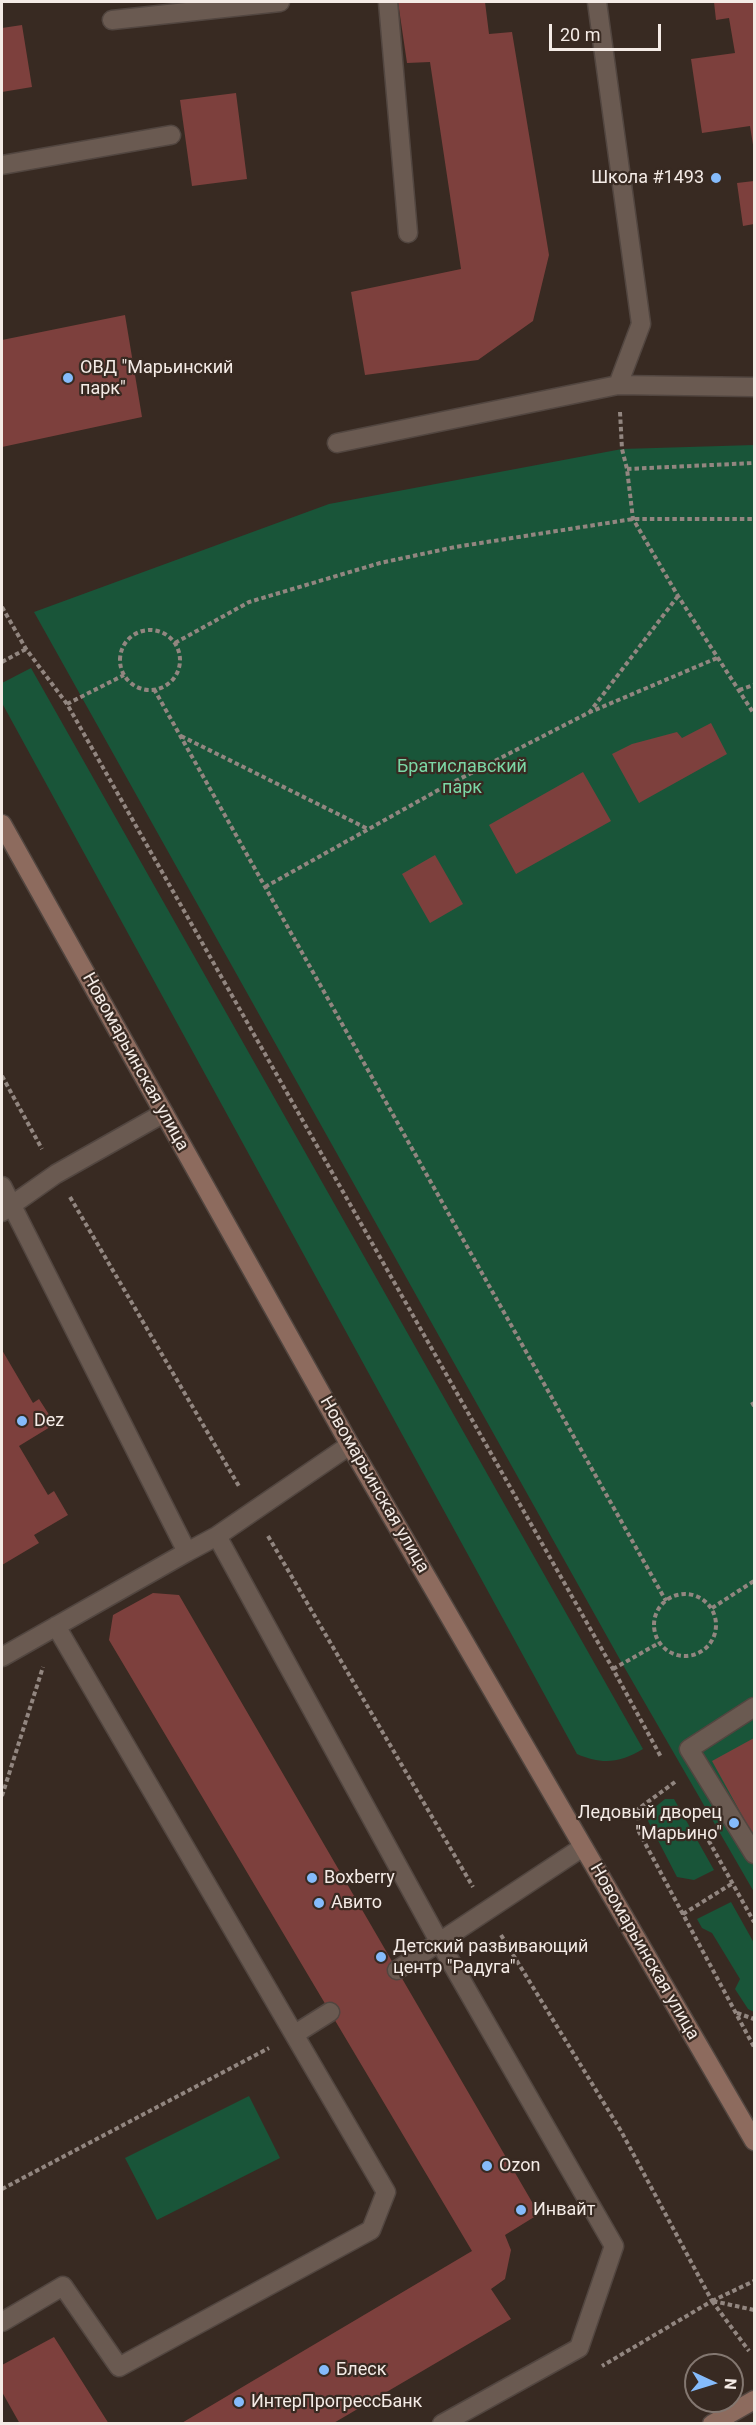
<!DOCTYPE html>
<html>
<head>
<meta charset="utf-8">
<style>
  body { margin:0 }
  #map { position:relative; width:756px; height:2425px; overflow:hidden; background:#382a22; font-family:Roboto,sans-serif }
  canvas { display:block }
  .frame { position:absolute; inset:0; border:3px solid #f4ebe6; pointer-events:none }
  .north { position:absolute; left:684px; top:2353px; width:60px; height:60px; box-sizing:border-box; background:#382a22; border:2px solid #837770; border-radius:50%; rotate:94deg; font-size:16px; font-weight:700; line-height:24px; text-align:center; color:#f4ebe6 }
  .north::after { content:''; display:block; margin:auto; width:21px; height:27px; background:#85bbfb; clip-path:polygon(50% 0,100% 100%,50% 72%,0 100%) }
  .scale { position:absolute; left:549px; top:24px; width:112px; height:27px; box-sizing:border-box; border:3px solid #f4ebe6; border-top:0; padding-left:8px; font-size:18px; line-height:21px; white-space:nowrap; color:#f4ebe6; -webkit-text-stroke:4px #382a22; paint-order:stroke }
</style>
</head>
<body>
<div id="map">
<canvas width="756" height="2425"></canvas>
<div class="frame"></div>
<div class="north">N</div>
<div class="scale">20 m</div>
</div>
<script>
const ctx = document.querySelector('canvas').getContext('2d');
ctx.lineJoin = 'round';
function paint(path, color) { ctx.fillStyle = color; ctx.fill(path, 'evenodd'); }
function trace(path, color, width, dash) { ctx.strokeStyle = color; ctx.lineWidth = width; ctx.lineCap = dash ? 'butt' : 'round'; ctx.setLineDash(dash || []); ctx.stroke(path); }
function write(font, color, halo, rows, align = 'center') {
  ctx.font = font + ' Roboto,sans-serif'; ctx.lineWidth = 4.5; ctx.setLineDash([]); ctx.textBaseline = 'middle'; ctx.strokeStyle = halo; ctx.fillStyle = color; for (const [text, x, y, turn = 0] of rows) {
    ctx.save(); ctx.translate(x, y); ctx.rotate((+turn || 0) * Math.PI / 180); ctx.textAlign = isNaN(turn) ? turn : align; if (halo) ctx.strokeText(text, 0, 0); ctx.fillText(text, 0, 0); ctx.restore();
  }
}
const green = new Path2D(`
  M754,445V1892L623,1665L34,612L329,504L622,449Z
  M31,668L643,1749C620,1763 602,1765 577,1754L2,703V683Z
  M665,1799H674L714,1870L694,1880L677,1877L648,1821V1813Z
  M731,1902L754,1943V2012L748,2009L735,1989L740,1979L712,1933L702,1928L697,1919Z
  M249,2096L280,2158L157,2220L125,2158Z`);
const building = new Path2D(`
  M398,2H485L489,34L512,32L549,255L533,321L478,360L365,375L351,292L461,269L430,62L407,63Z
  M714,2H754V151L750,126L702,133L691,59L735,53L729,18L716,20Z
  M22,25L32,87L2,92V28Z
  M236,93L247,179L192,186L180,100Z
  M754,181V224L743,226L737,183Z
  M125,315L142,417L2,447V340Z
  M711,723L727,754L639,803L612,754L632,744L677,732L682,738Z
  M583,772L611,821L516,874L489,825Z
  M435,855L463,904L430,923L402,874Z
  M2,1350L33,1403L39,1399L55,1424L19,1446L48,1495L54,1491L68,1515L34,1535L39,1543L2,1565Z
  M153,1593L179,1595L539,2214L505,2235L511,2250L505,2279L491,2289L511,2319L332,2424H180L472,2251L109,1640L113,1615Z
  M754,1738V1837L712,1761Z
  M54,2337L109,2424H20L2,2392V2365Z`);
const path = new Path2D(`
  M620,412L622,449L627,469L633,519L678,596L754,714
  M627,469L754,463
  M2,607L26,649L67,704L613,1669L661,1757
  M120 660a30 30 0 1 1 60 0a30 30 0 1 1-60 0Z
  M175,643L249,602L380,563L455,547L633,519H754
  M2,662L26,649
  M154,689L666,1601
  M739,690L754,685
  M67,704L124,675
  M589,713L678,596
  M181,736L368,829
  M265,887L442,788L588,713L717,658
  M2,1076L42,1149
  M70,1197L240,1488
  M752,1402L754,1406
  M268,1536L473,1887
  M654 1625a31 31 0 1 1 62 0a31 31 0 1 1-62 0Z
  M712,1608L754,1581
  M613,1669L659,1643
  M675,1782L638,1809L639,1832L754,2047
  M2,1796L43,1667
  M705,1834L754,1922
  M683,1914L733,1883
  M501,1935L621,2131L712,2301L602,2366
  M737,2013L754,2019
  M2,2189L269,2048
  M712,2301L749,2351
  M712,2301L754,2281
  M713,2301L754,2310`);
const lane = new Path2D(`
  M388,2L408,233
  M597,2L641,324L618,385
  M112,20L280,2
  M2,165L171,135
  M337,443L618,385L754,387
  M2,1186L187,1552L2,1657
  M2,1212L56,1174L164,1113
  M217,1536L440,1943L614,2246L579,2348L442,2424
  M187,1552L217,1536L350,1445
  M754,1707L689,1749L754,1854
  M397,1970L583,1847
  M295,2034L330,2012
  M2,2322L63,2286L119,2367L371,2230L386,2192L56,1626`);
const secondary = new Path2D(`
  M2,824L350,1445L754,2141
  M712,2424L754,2400`);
const markers = [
  [716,178,6,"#85bbfb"],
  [68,378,6,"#85bbfb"],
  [22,1421,6,"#85bbfb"],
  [734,1823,6,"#85bbfb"],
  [312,1878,6,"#85bbfb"],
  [319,1903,6,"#85bbfb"],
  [381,1957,6,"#85bbfb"],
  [487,2166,6,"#85bbfb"],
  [521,2210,6,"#85bbfb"],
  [324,2370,6,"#85bbfb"],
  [239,2402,6,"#85bbfb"]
];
const poiNames = [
  ["Школа #1493",704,178,"right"],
  ["ОВД \"Марьинский",80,368],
  ["парк\"",80,389],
  ["Dez",34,1421],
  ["Ледовый дворец",722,1813,"right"],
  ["\"Марьино\"",722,1834,"right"],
  ["Boxberry",324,1878],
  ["Авито",331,1903],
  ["Детский развивающий",393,1947],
  ["центр \"Радуга\"",393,1968],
  ["Ozon",499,2166],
  ["Инвайт",533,2210],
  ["Блеск",336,2370],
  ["ИнтерПрогрессБанк",251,2402]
];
const parkNames = [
  ["Братиславский",462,767],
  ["парк",462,788]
];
const streetNames = [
  ["Новомарьинская улица",135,1062,61],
  ["Новомарьинская улица",374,1485,60],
  ["Новомарьинская улица",644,1952,60]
];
paint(green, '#195539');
paint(building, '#7d403d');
trace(lane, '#524640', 21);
trace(secondary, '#524640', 21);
trace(path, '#928680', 4, [4.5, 3]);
trace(lane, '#6a5a51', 18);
trace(secondary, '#8d6b5e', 18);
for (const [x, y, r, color] of markers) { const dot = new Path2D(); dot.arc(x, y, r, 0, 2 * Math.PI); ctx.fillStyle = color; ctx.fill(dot); trace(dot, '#382a22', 2); }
write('18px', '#f4ebe6', '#382a22', poiNames, 'left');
write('18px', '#7bd8a6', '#382a22', parkNames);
write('18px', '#f4ebe6', '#382a22', streetNames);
</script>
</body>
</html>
